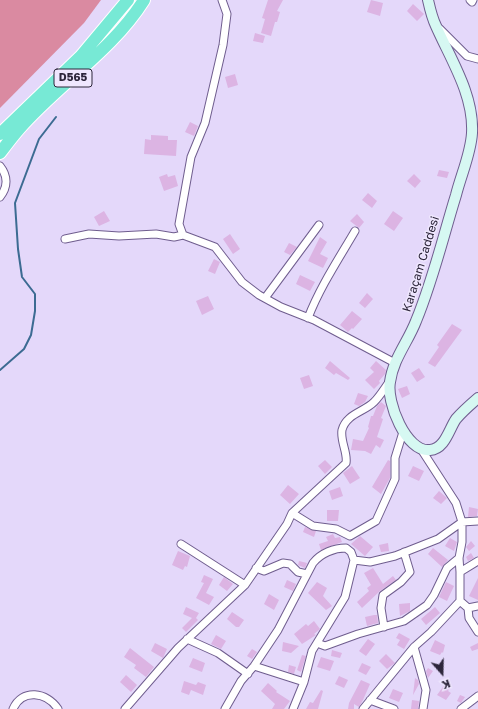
<!DOCTYPE html>
<html>
<head>
<meta charset="utf-8">
<style>
  body { margin:0 }
  #map { position:relative; width:478px; height:709px; overflow:hidden; background:#e4d8fa; font-family:"Golos Text",sans-serif }
  canvas { display:block }
  .north { position:absolute; left:422px; top:653px; width:40px; height:40px; -webkit-text-stroke:3px #efe7fe; paint-order:stroke; rotate:160deg; font-size:11px; font-weight:700; line-height:16px; text-align:center; color:#2d263b }
  .north::after { content:''; display:block; margin:auto; width:14px; height:18px; background:#2d263b; clip-path:polygon(50% 0,100% 100%,50% 72%,0 100%) }
</style>
</head>
<body>
<div id="map">
<canvas width="478" height="709"></canvas>
<div class="north">K</div>
</div>
<script>
const ctx = document.querySelector('canvas').getContext('2d');
ctx.lineJoin = 'round';
function paint(path, color) { ctx.fillStyle = color; ctx.fill(path, 'evenodd'); }
function trace(path, color, width, dash) { ctx.strokeStyle = color; ctx.lineWidth = width; ctx.lineCap = dash ? 'butt' : 'round'; ctx.setLineDash(dash || []); ctx.stroke(path); }
function write(font, color, halo, rows, align = 'center') {
  ctx.font = font + ' "Golos Text",sans-serif'; ctx.lineWidth = 3; ctx.setLineDash([]); ctx.textBaseline = 'middle'; ctx.strokeStyle = halo; ctx.fillStyle = color; for (const [text, x, y, turn = 0] of rows) {
    ctx.save(); ctx.translate(x, y); ctx.rotate((+turn || 0) * Math.PI / 180); ctx.textAlign = isNaN(turn) ? turn : align; if (halo) ctx.strokeText(text, 0, 0); ctx.fillText(text, 0, 0); ctx.restore();
  }
}
const forest = new Path2D(`
  M0,0H101L84,23L0,108Z`);
const stream = new Path2D(`
  M0,370L24,349L31,335L35,311V294L22,277L18,249L15,203L39,139L56,117`);
const building = new Path2D(`
  M268,0H283L277,11L280,12L277,22H275L271,36L261,33L265,19L262,18Z
  M371,0L383,3L380,16L367,12Z
  M413,4L424,14L417,21L407,11Z
  M255,33L265,36L263,43L253,41Z
  M235,74L238,85L228,88L225,77Z
  M190,122L198,126L194,136L185,132Z
  M151,135L168,136V140H177L176,156L144,154L145,139L151,140Z
  M439,170L449,172L447,178L437,176Z
  M167,174L168,177L175,175L178,186L164,191L159,177Z
  M414,174L421,181L415,188L407,181Z
  M368,193L377,201L372,208L362,200Z
  M104,211L110,221L99,226L94,217Z
  M393,211L403,218L394,231L384,224Z
  M357,214L364,222L359,228L350,221Z
  M230,234L240,249L233,254L223,239Z
  M320,237L327,242L320,254L328,258L323,268L308,261Z
  M289,243L297,247L290,255L284,252Z
  M214,259L220,262L215,274L208,271Z
  M300,275L315,282L310,291L296,284Z
  M367,293L373,299L365,308L359,303Z
  M208,296L214,309L202,315L196,301Z
  M352,311L362,319L353,329L352,328L348,332L340,325Z
  M452,324L462,330L435,367L428,363L439,347L437,345Z
  M330,361L350,378L348,380L336,373L334,375L325,368Z
  M376,361L386,370L385,374L379,381L380,383L374,389L365,380L374,372L370,368Z
  M419,368L425,377L417,382L411,373Z
  M309,375L313,386L304,389L300,378Z
  M407,386L410,394L402,398L398,389Z
  M358,393L368,396L365,402L359,406L354,404Z
  M381,402L386,406L381,418L383,419L377,437L384,440L380,448L376,445L371,454L365,451L351,450L353,439L363,441L369,428L368,427L371,416H373L377,406Z
  M325,460L332,467L325,474L318,466Z
  M388,460L390,461V478L381,494L372,487Z
  M352,466L360,478L350,484L343,473Z
  M413,466L424,471L419,481L408,476Z
  M288,485L299,494L290,504L280,495Z
  M340,487L343,496L332,500L329,491Z
  M439,491L447,498L441,504L433,498Z
  M469,507L478,509L477,516L468,517Z
  M327,510H339L338,521H327Z
  M305,527L316,531L314,537L303,532Z
  M333,534L335,538L340,537L342,542L321,550L319,544L328,541L326,537Z
  M360,536L373,547L365,556L351,544Z
  M450,538L457,542L454,551L445,546Z
  M471,541L475,546L469,551L466,547Z
  M388,543L389,551L381,552L379,545Z
  M433,548L448,560L442,567L428,554Z
  M178,551L190,556L187,567L185,566L183,570L172,565Z
  M471,553L474,558L468,561L466,557Z
  M299,561L307,563L305,568L298,565Z
  M373,568L383,584L393,576L396,580L380,591L362,608L357,602L369,591L367,588L371,585L364,573Z
  M204,575L213,579L206,593L214,597L209,605L196,598L204,583L201,582Z
  M224,577L233,584L227,591L219,585Z
  M478,578V600L469,596Z
  M287,580L296,584L293,591L284,587Z
  M317,582L327,588L323,596L332,606L326,610L308,593Z
  M446,582L454,586L447,601L439,597Z
  M269,594L279,600L274,610L264,604Z
  M410,603V611L400,616L399,604Z
  M186,607L199,613L196,618L198,620L186,632L182,628L192,618L183,614Z
  M435,607L440,613L426,625L421,619Z
  M232,612L244,620L239,627H236L227,619Z
  M374,615H377L378,623L367,626L365,617Z
  M314,621L320,629L314,634L316,635L302,644L294,634L306,624L308,626Z
  M399,633L410,639L404,649L397,645L400,640L396,638Z
  M216,635L226,641L221,649L211,644Z
  M368,639L375,644L366,656L359,651Z
  M435,640L445,645L443,653L442,652L440,655L430,651Z
  M283,642L299,646L291,653L282,651Z
  M155,643L167,649L163,658L151,651Z
  M478,643V649L472,651L470,647Z
  M130,648L154,667L146,677L134,668L136,665L124,657Z
  M252,649L257,652L252,659L247,656Z
  M332,650L342,653L340,658L331,656Z
  M386,654L395,663L387,669L379,661Z
  M302,655L306,656L301,672L297,670Z
  M321,657L334,661L330,671L317,667Z
  M193,658L205,663L202,672L189,667Z
  M362,663L371,667L366,675L358,671Z
  M289,665L296,667L294,674L288,672Z
  M428,668L433,671L428,678L426,671Z
  M126,675L137,685L131,692L120,682Z
  M339,676L348,680L344,688L335,684Z
  M415,678L418,680L419,684L413,695Z
  M361,680L370,684L363,700L359,707L354,704V709H348L349,703Z
  M184,681L196,685L198,682L206,685L203,695L191,690L189,695L181,692Z
  M268,683L277,691L276,692L290,701L284,709H272L275,704L261,691Z
  M445,684L451,687L448,691L451,693L446,700L437,695Z
  M393,689L403,693L399,702L389,698Z
  M321,690L323,691L318,709H306L310,702L313,703Z
  M460,695L465,697L461,703L457,701Z
  M412,700L419,701L418,709H411Z`);
const street = new Path2D(`
  M222,0L227,14L223,45L205,123L191,157L179,224L183,235L215,247L242,282L259,295L281,307L314,320L395,363
  M470,0L472,2L473,0
  M440,29L467,56L478,59
  M0,166C8,176 8,187 0,197
  M65,239L89,234L119,236L156,234L174,237L183,235
  M265,298L319,225
  M308,318C320,287 338,260 355,231
  M421,449L456,503L462,522V542L459,558L460,572
  M292,513L313,526L336,529L350,536L376,521L395,479V458L403,432
  M181,544L245,585
  M354,560L370,562L395,556L438,539L462,522L478,521
  M256,568L264,571L283,563L290,564L298,572L307,574
  M460,601V572L478,561
  M468,608L469,618L478,632
  M384,627L381,608L383,595L401,582L410,572L404,552
  M187,639L218,653L248,674
  M317,643L325,646L358,634L404,621L427,605L434,595L447,568L459,558
  M254,666L304,682
  M370,700L394,709
  M13,709C22,688 47,692 58,709
  M125,709L178,648L245,585L287,524L292,513L346,463C348,453 340,441 342,430C346,414 364,412 374,402C380,396 384,389 389,382
  M225,709L241,681L254,666L278,630L313,563C321,553 334,548 346,548L351,552L354,560L345,597L312,651L304,682L293,709
  M363,709L414,647
  M423,709L426,690L414,647L431,632L460,601L468,608L478,606
  M461,709L478,696`);
const secondary = new Path2D(`
  M428,0C430,9 432,18 436,26C451,60 474,95 472,133C471,153 461,175 456,195C443,237 433,280 416,321C408,342 393,359 390,382C386,401 406,453 430,450C445,449 449,429 456,419C462,412 471,404 478,398`);
const highway = new Path2D(`
  M0,134L81,56L128,0
  M0,153C6,145 12,137 19,129C58,84 112,51 144,0`);
const shields = [
  [73,78,38]
];
const shieldNames = [
  ["D565",73,78]
];
const streetNames = [
  ["Karaçam Caddesi",421,264,-73]
];
paint(forest, '#da8aa1');
trace(stream, '#3c6b92', 2);
paint(building, '#dcb4e3');
trace(street, '#6f5d8e', 9);
trace(secondary, '#6f5d8e', 12);
trace(highway, '#fff', 14);
trace(street, '#fff', 7);
trace(secondary, '#d6f8f2', 10);
trace(highway, '#77e9d5', 12);
for (const [x, y, w] of shields) { const box = new Path2D(); box.roundRect(x - w / 2, y - 9, w, 18, 3); ctx.fillStyle = '#efe7fe'; ctx.fill(box); trace(box, '#2d263b', 1); }
write('bold 11px', '#2d263b', null, shieldNames);
write('12px', '#2d263b', '#efe7fe', streetNames);
</script>
</body>
</html>
